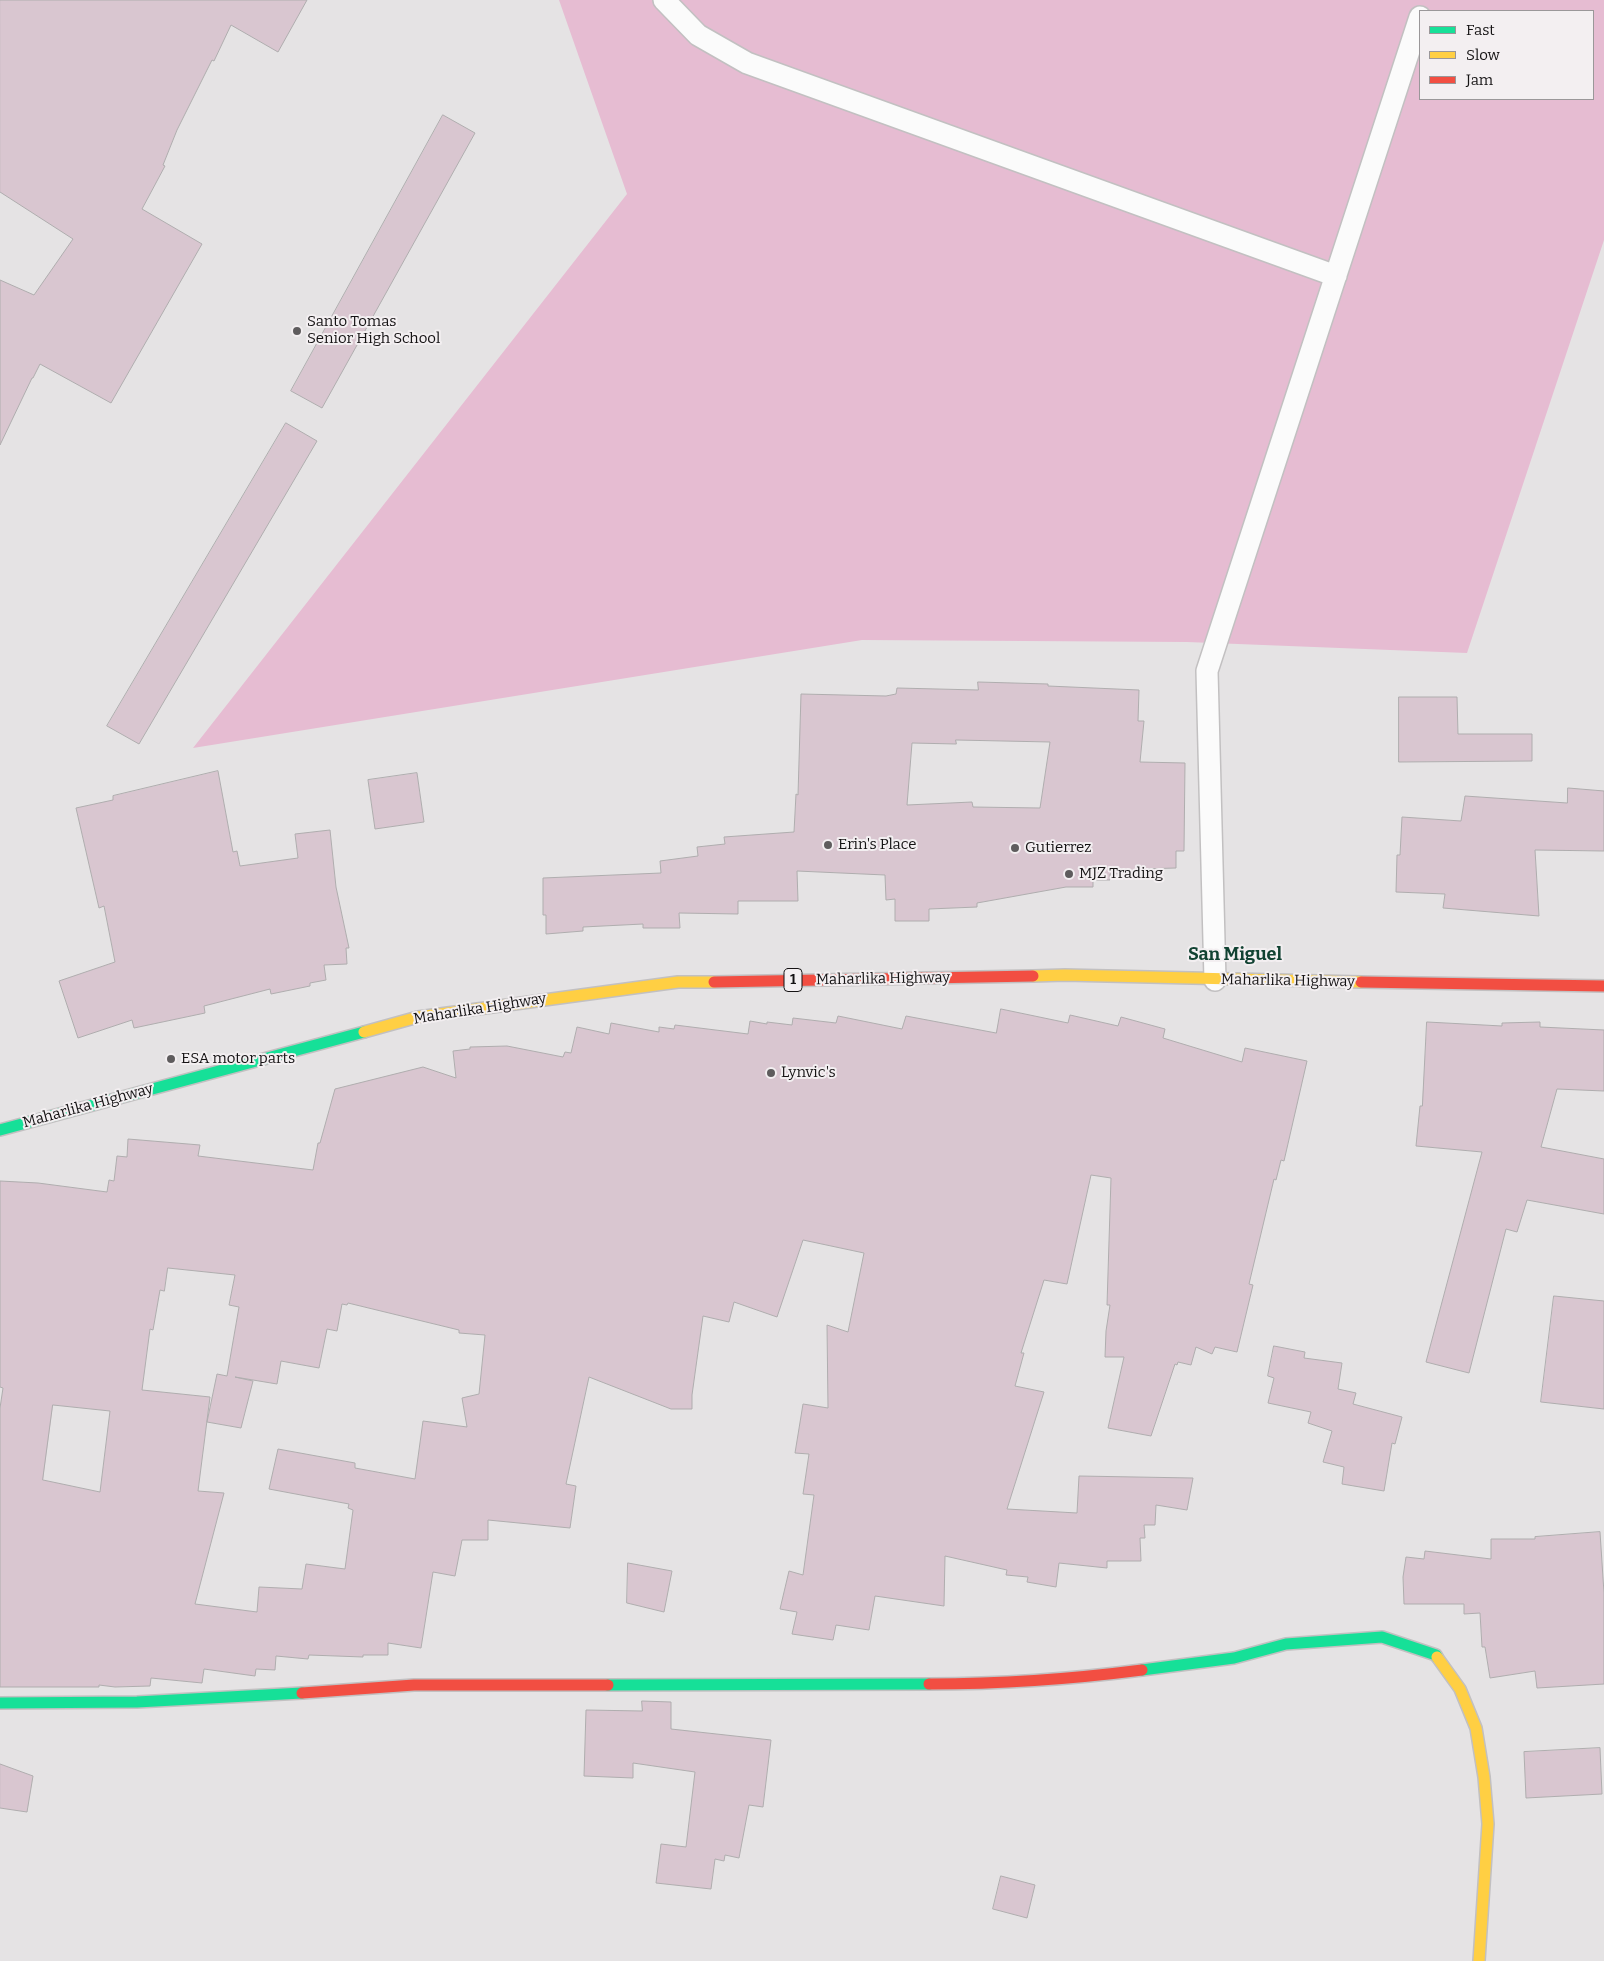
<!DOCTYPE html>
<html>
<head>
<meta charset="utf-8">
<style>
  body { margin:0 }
  #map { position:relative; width:1604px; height:1961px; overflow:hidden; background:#e5e3e4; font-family:Bitter,serif }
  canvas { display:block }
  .legend { position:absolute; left:1419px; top:10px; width:175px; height:90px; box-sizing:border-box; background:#f3eff1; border:1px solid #9a9799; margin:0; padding:6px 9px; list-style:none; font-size:15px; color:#151314 }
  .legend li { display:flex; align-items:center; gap:10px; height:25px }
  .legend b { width:25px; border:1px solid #9a9799 }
</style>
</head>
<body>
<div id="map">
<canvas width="1604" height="1961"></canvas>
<ul class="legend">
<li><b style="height:6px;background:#16e098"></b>Fast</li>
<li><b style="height:6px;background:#ffcf43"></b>Slow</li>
<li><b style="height:6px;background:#f24e42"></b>Jam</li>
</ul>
</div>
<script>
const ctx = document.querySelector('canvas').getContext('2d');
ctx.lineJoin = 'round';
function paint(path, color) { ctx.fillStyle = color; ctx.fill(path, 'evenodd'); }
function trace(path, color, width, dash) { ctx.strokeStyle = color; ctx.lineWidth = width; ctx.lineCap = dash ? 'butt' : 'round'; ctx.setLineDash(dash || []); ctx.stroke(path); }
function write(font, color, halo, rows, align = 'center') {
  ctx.font = font + ' Bitter,serif'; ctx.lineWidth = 4; ctx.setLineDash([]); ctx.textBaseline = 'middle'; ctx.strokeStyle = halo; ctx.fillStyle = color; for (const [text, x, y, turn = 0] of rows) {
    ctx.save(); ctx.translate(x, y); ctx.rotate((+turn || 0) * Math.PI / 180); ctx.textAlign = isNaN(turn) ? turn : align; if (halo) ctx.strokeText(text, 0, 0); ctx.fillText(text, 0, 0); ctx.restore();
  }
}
const green = new Path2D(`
  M559,0H1604V240L1467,653L1187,642L862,640L193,748L627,194ZM1420,11H1593V99H1420Z`);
const building = new Path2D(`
  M0,0H307L278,52L231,25L214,61L212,60L177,130L163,165L165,166L142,209L202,244L111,403L40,364L33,378H32L0,445V280L34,295L73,239L0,192Z
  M443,115L475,133L322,408L291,391Z
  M286,423L317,441L139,744L107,726Z
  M978,682L1048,684V686L1139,690L1138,721H1144L1140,762L1185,763L1184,851H1176V868L1140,869V873L1110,874V880H1093V887H1066L977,903V907L929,909V921H895V899L886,900L885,875L797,871L798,901H738V914L679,913L680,928H643V924L583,927V931L546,934V915H543V878L661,873L660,861L698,856L697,847L725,844L724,837L794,832L796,794L798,795L801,694L886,696L896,694L897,688L978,690ZM956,740L1050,742L1040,808L973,807L972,802L907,805L912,743L956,744Z
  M1399,697H1457L1458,734H1532V761L1399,762Z
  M218,771L233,852L237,851L240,866L298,858L295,834L330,830L336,887L349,948H346L347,964L324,965L326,980L310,983V986L271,994L270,989L204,1006L205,1013L134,1028L132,1020L78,1038L59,981L115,962L104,906L99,908L76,808L113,800V796Z
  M417,773L424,822L375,829L368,780Z
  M1568,788L1604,791V851L1535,850L1539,916L1443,908L1445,894L1396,892L1397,855H1400L1402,817L1461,821L1465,796L1567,803Z
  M1001,1009L1068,1023L1070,1015L1118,1026L1121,1017L1165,1029L1163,1038L1242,1062L1245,1048L1307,1061L1284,1161L1281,1160L1276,1180L1274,1179L1249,1284L1253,1285L1237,1352L1215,1347L1212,1354L1196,1347L1191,1365L1178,1362L1177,1365L1175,1364L1151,1436L1108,1428L1124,1357H1105L1106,1331L1110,1305H1107L1111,1178L1091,1175L1067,1284L1044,1280L1021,1353H1024L1015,1386L1044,1392L1007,1509L1077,1513L1079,1476L1193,1478L1187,1510L1156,1505L1155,1525H1144L1145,1538H1140L1141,1561H1107V1568L1059,1563L1056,1587L1027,1582L1028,1577L1006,1575L1007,1570L945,1556L944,1606L875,1596L869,1630L836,1625L833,1640L792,1634L797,1612L780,1609L789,1571L803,1575L814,1495L803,1494L809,1454L795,1453L803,1404L828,1408L827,1325L848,1332L864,1253L803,1240L777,1317L734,1302L729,1322L703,1316L692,1395V1409H671L589,1377L566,1484L576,1486L570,1528L488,1520V1540H462L455,1576L433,1572L421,1648L388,1643V1655H363V1657L309,1655L308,1659L276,1656L275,1670L256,1669L255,1676L204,1669L202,1683L151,1678L150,1686L115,1687L99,1685V1687H0V1408L3,1388L0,1387V1181L38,1183L107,1192L109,1180L114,1181L117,1156L127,1157L128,1139L200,1145L198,1156L313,1170L318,1143H320L335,1089L423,1067L456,1078L453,1051L470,1049V1047L507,1046L563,1057L565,1052L571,1053L577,1027L609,1034L611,1023L659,1032V1027L674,1029L675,1025L748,1034L750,1021L767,1024V1022L792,1025L793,1018L836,1023L838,1016L902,1029L906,1016L996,1033ZM168,1268L235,1275L229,1305L239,1307L227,1376L217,1374L207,1422L241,1428L253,1381L235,1377L277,1384L281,1361L319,1368L327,1329L337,1331L342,1304L347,1305L348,1303L459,1330V1333L485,1335L479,1394L462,1398L467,1427L423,1421L415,1479L355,1468V1463L278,1449L269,1489L349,1504L348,1508L353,1510L345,1569L306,1564L302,1589L259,1587L257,1612L195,1604L224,1493L198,1491L210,1397L142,1390L150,1329L153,1330L160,1290L164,1291ZM53,1405L110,1411L100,1492L43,1480Z
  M1427,1022L1502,1026V1023L1540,1022V1027L1604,1030V1091L1557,1089L1541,1147L1604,1159V1214L1527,1200L1517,1232L1506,1229L1469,1373L1426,1362L1482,1152L1416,1146L1420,1106H1422Z
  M1554,1296L1604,1301V1409L1541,1402Z
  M1274,1346L1305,1352L1304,1358L1342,1363L1338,1389L1356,1393L1353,1404L1402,1417L1395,1444L1392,1443L1384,1491L1342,1484L1344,1467L1323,1462L1332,1431L1308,1423L1311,1412L1268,1403L1274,1378L1268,1376Z
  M1600,1532L1604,1593V1684L1537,1688L1535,1671L1490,1678L1485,1647H1482L1480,1613L1464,1614V1604H1404L1403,1577L1406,1557L1424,1559L1425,1551L1491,1559V1539H1535V1537Z
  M628,1563L672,1571L664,1612L627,1603Z
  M642,1701L671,1702V1729L771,1740L763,1807L749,1805L739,1858L725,1855L724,1861L715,1859L711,1889L656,1883L661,1844L686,1847L695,1772L633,1763V1778L584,1776L586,1710L642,1711Z
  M1600,1748L1602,1794L1526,1798L1524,1752Z
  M0,1764L33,1776L27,1812L0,1808Z
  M1001,1876L1035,1885L1027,1918L993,1909Z`);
const lane = new Path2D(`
  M664,0L698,35L747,63L1336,276
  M1215,980L1207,671L1420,17`);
const fast = new Path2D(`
  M0,1130L364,1032
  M1142,1670L1234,1658L1286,1644L1382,1637L1436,1655L1437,1657
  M608,1685L929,1684
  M0,1703L137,1702L302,1693`);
const slow = new Path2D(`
  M1033,976L1065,975L1361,982
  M364,1032L418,1017L678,982H714
  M1437,1657L1460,1689L1476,1728L1484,1777L1488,1824L1479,1961`);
const jam = new Path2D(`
  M714,982L1033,976
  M1361,982L1604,986
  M929,1684C1000,1684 1072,1679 1142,1670
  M302,1693L414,1685H608`);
const markers = [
  [297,331,5,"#5e5c5d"],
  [828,845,5,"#5e5c5d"],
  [1015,848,5,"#5e5c5d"],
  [1069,874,5,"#5e5c5d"],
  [171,1059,5,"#5e5c5d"],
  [771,1073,5,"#5e5c5d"]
];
const shields = [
  [793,980,18]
];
const shieldNames = [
  ["1",793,980]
];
const poiNames = [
  ["Santo Tomas",307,322],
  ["Senior High School",307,339],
  ["Erin's Place",838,845],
  ["Gutierrez",1025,848],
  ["MJZ Trading",1079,874],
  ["ESA motor parts",181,1059],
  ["Lynvic's",781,1073]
];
const streetNames = [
  ["Maharlika Highway",883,979,-1],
  ["Maharlika Highway",1288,981,1],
  ["Maharlika Highway",480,1009,-9],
  ["Maharlika Highway",88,1106,-15]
];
const quarterNames = [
  ["San Miguel",1235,955]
];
paint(green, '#e6bcd2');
paint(building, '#d9c6d0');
trace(building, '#afadae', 1);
trace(lane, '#c2c0c1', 24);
trace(fast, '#c2c0c1', 14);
trace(slow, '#c2c0c1', 14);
trace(jam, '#c2c0c1', 14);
trace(lane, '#fbfbfb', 21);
trace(fast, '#16e098', 11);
trace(slow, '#ffcf43', 11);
trace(jam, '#f24e42', 11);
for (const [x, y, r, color] of markers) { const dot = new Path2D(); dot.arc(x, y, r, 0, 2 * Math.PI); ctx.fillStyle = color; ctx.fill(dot); trace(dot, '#f3eff1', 2); }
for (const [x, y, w] of shields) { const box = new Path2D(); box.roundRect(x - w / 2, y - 11.5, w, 23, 4); ctx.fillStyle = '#f3eff1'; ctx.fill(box); trace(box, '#151314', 1); }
write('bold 14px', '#151314', null, shieldNames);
write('15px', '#151314', '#f3eff1', poiNames, 'left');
write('15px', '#151314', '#f3eff1', streetNames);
write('bold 18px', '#114232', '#f3eff1', quarterNames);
</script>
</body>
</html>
